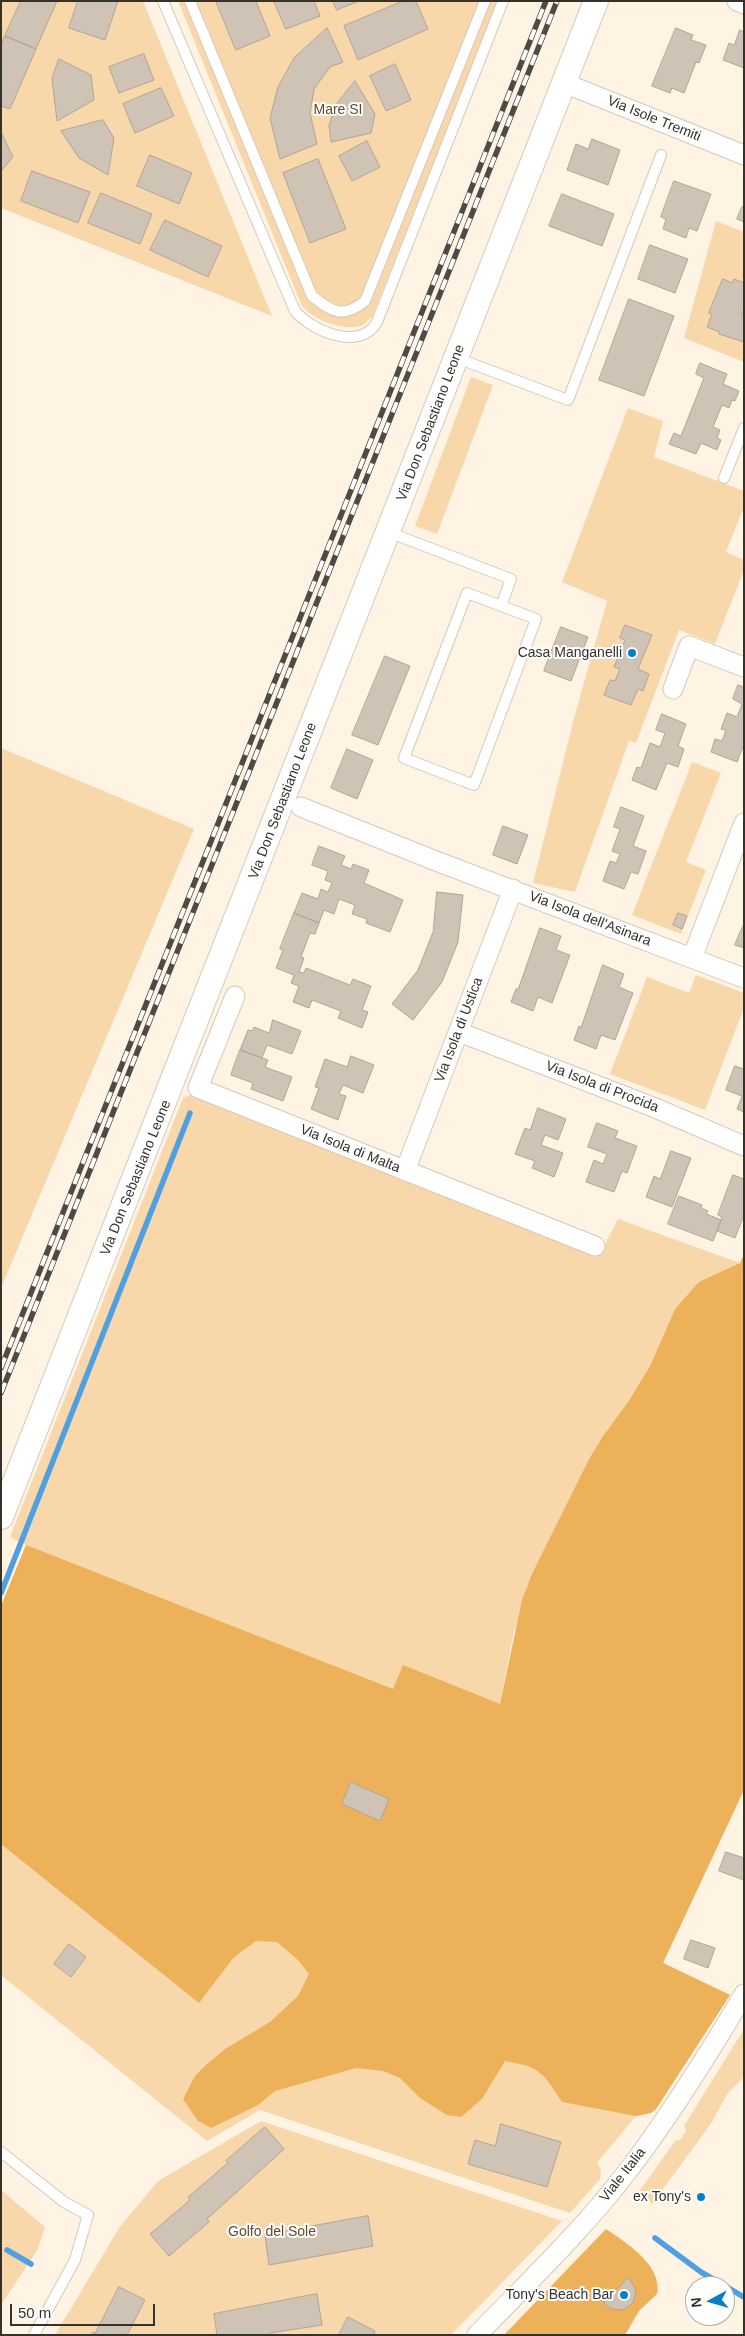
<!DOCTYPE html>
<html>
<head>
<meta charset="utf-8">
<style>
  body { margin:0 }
  #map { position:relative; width:745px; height:2336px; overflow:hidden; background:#fff3e3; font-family:Arial,sans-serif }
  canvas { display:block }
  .frame { position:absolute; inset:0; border:2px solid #35312b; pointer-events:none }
  .north { position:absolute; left:685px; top:2276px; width:50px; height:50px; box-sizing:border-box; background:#fff; border:1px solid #aeadaa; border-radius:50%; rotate:264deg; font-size:14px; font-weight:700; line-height:20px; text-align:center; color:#35312b }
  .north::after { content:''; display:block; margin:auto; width:18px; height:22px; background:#077fc8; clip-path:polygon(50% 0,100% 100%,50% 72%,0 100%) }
  .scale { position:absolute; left:10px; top:2304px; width:145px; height:22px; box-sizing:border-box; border:2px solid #35312b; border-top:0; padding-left:6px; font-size:15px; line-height:18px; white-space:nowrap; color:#35312b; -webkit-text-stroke:4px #fff; paint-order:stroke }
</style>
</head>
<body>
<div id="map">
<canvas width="745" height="2336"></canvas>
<div class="frame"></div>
<div class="north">N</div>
<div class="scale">50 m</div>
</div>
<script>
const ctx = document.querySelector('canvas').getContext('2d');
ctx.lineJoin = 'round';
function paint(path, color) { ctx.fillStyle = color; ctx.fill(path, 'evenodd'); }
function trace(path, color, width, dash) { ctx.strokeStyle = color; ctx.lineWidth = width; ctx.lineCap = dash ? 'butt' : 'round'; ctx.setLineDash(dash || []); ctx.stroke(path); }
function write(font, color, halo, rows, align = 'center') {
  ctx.font = font + ' Arial,sans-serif'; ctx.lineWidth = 4; ctx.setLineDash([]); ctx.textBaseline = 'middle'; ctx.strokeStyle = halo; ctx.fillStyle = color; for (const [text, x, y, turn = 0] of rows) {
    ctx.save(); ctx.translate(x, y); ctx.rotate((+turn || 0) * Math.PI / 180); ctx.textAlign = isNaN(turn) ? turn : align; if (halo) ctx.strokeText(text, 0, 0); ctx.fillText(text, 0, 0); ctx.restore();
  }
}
const green = new Path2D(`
  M1,1H143L272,316L1,208Z
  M178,1H498L372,317C369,319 366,323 363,325C346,333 310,319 301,304Z
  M716,221L744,232V362L684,338Z
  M471,377L493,385L437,534L415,526Z
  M628,408L663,421L654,457L744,491V507L726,552L744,560V570L715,644L679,630L636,743L629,741L575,892L533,883L573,722L607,601L562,582Z
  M1,748L194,829L1,1288Z
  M692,762L721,773L686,862L706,870L681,934L632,915Z
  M696,975L744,993V1008L705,1110L610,1074L647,977L689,993Z
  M192,1094L599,1256L618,1219L740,1263L675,1309L650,1366L628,1402L603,1436L589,1459L559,1523L514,1631L500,1703L739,1799L663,1963L730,1995L656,2109L651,2113L636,2116L597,2163L601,2170L600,2179L570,2213L260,2110L207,2141L1,1975V1606L26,1545L10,1537L183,1098Z
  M744,2029V2077L728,2093L710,2125L652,2204L638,2193L675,2141L680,2140L686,2131L684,2126Z
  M261,2121L562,2221L451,2335H55L119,2228L158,2181Z
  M1,2190L45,2227L38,2249L1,2305Z`);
const forest = new Path2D(`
  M744,1254V1790L663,1963L730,1995L656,2109L651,2113L636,2116L562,2102C543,2073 541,2067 505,2061L482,2099L461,2117L447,2115L420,2098L400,2078L383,2071L356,2068L275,2091L258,2105L211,2128L198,2121L183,2099L195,2076L205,2066L225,2049L270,2022L298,1996L309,1974L298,1960L277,1942L256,1941L234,1957L199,2003L1,1844V1606L26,1545L393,1689L403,1665L500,1704L522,1600L532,1574L589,1459L603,1436L628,1402L650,1366L675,1309L699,1282L740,1263Z
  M606,2229C627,2243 663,2266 657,2294L639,2311L625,2335H504Z`);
const stream = new Path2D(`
  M1,1593L190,1113
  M655,2238L701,2272L725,2286
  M7,2250L31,2264
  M725,2286L744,2297`);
const building = new Path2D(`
  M21,1H57L36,49L5,36Z
  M78,1H118L105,40L69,28Z
  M216,1H256L270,36L236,50Z
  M274,1H314L320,16L286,29Z
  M333,1H359L337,10Z
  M403,1H416L428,29L358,60L344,26Z
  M327,28L343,62L330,67L314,89L310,113L317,144L280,159L270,118L278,87L294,58Z
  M676,28L693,35L691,40L706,45L699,63L696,62L684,93L672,88L670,93L652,86Z
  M740,30L744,32V68L723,60L729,43L734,45Z
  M5,36L36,49L10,109L1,106V46Z
  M144,54L154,80L119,93L109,67Z
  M59,59L91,75L94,100L57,121L52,79Z
  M395,64L411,100L386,111L370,76Z
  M355,81L375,114L371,133L331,142L329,125L336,105Z
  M161,88L174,116L135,133L123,104Z
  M103,120L114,138L108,175L79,158L61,131Z
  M1,132L13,157L1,171Z
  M592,139L620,150L608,185L567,170L576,144L588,149Z
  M367,141L380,167L352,181L339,156Z
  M150,155L192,173L179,204L137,186Z
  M318,159L346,229L310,243L283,173Z
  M32,171L90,192L78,223L21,201Z
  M674,181L711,194L697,231L689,228L686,238L663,229L666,219L661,217Z
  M101,193L152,214L140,244L88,223Z
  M562,194L614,214L602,246L549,226Z
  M742,207H744V222L737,219Z
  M165,220L222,246L208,277L150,250Z
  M650,245L688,259L675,293L638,279Z
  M723,279L732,283L734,279L744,283V309L741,316L744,317V342L719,334L720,332L707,327L712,314L709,313Z
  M629,299L674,316L644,396L599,380Z
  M700,363L727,374L723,384L739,391L735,401L732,400L729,408L722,405L713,427L720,430L717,438L721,440L717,450L701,443L696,454L669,444L674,433L681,436L704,378L696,374Z
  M625,625L652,635L638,669L649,674L643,691L638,689L631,705L604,695L610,680L615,681L620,669L614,667L625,640L620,638Z
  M561,627L588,637L571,681L544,671Z
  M385,656L410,666L378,745L352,735Z
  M738,685L744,687V744L737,762L711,752L715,739L722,741L726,730L721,729L727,713L737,717L742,704L733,699Z
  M662,714L686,724L678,746L684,749L678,767L667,763L656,790L632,780L637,767L641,768L650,743L660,747L665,733L656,730Z
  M347,749L373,760L357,799L331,788Z
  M621,807L644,816L633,846L646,851L638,874L631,872L624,889L603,881L610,861L616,863L620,854L612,851L620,829L614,827Z
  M503,826L528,835L517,864L493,855Z
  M319,846L345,856L341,865L351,869L353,864L369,870L364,883L403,900L390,932L366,923L367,919L352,914L355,905L339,899L334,914L324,910L319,923L294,913L302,893L318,899L321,889L328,892L332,883L325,880L328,871L312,865Z
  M437,892L463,895L458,942L442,982L413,1020L392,1004L418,970L433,932Z
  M294,913L319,923L315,934L310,933L301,957L304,958L299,972L304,973L306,968L350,985L353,979L371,986L362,1010L368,1012L362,1028L338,1018L341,1011L312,1000L309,1008L293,1002L299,986L291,983L294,975L276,968L283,950L280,949Z
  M678,913L687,916L682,929L673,925Z
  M743,926H744V948L735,945Z
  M540,928L561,936L556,950L570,955L552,1003L538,997L533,1011L511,1002L516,989H518Z
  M603,965L624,974L619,987L633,993L615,1040L601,1035L596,1049L574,1040L579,1026L581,1027Z
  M273,1020L301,1031L292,1054L267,1045L262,1058L240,1050L248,1030L252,1031L254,1027L269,1033Z
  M240,1050L268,1060L265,1067L292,1077L283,1101L251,1089L253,1083L231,1075Z
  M351,1056L374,1065L363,1093L343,1085L339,1094L346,1096L338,1120L311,1109L319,1088L315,1087L325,1059L347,1067Z
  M735,1066L744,1069V1112L737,1109L742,1096L726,1090Z
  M538,1108L566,1119L558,1140L545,1135L541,1145L563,1153L554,1177L532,1168L535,1161L515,1154L525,1128L530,1130Z
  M597,1123L618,1131L615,1138L637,1146L627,1173L622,1171L614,1192L586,1182L594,1160L603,1164L607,1154L588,1147Z
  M671,1151L691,1158L672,1207L646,1197L654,1176L660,1179Z
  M733,1175L744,1179V1215L735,1238L717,1231L722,1217L718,1215Z
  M679,1196L702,1205L701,1208L708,1211L706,1214L721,1220L713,1241L668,1224Z
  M351,1782L389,1799L380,1821L342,1804Z
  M726,1852L744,1858V1880L719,1871Z
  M691,1940L715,1948L708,1968L684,1959Z
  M69,1944L86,1957L71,1977L54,1964Z
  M501,2124L561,2142L547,2187L468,2164L475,2140L495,2146Z
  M265,2127L284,2149L207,2219L209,2222L169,2256L150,2234L190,2200L188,2197L228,2163L226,2161Z
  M368,2216L373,2246L269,2265L265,2235Z
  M628,2278L634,2286L636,2292L633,2303L623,2310L612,2309L604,2303Z
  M119,2287L145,2300L127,2335H91L93,2332L95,2333Z
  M317,2294L322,2325L270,2333V2335H217L214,2314Z
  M348,2317L375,2331L373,2335H339Z`);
const service = new Path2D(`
  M163,1L295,311C312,331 360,352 377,322L503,1
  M190,1L312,296C332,312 343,319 365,301L485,1
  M457,358L568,400L661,155
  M724,478L744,428
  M388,532L511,579L501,606
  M467,593L536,619L474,785L404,758Z
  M1,2152L64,2202L88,2215L75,2260L34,2335`);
const minor = new Path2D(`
  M737,1L744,4
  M564,83L744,155
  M673,689L689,646L744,667
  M301,807L436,861L744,978
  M692,958L744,823
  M235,996L198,1088L595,1246
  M459,1032L653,1107L744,1146
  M405,1171L513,889
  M477,2335C528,2282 582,2231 627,2172C670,2116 708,2055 744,1994`);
const tertiary = new Path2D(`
  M1,1517L596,1`);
const rail = new Path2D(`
  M1,1368L546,1
  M1,1393L557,1`);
const markers = [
  [632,653,5,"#077fc8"],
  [701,2197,5,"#077fc8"],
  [624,2295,5,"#077fc8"]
];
const parkNames = [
  ["Mare SI",338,110],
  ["Golfo del Sole",272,2232]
];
const streetNames = [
  ["Via Isole Tremiti",654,119,22],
  ["Via Don Sebastiano Leone",431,423,-69],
  ["Via Don Sebastiano Leone",283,801,-69],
  ["Via Isola dell'Asinara",590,919,21],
  ["Via Isola di Ustica",459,1030,-69],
  ["Via Isola di Procida",602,1087,21],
  ["Via Isola di Malta",350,1149,22],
  ["Via Don Sebastiano Leone",136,1178,-68],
  ["Viale Italia",623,2175,-52]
];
const poiNames = [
  ["Casa Manganelli",622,653],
  ["ex Tony's",691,2197],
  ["Tony's Beach Bar",614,2295]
];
paint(green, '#f8d7ab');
paint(forest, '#ecb159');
trace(stream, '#4ea0e1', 5.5);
paint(building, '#cec3b4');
trace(building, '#b0a597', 1);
trace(service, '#d4c9ba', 12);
trace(minor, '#d4c9ba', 21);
trace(tertiary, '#d4c9ba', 26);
trace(service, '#fff', 10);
trace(minor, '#fff', 19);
trace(tertiary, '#fff', 24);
trace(rail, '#4f4a43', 5.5);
trace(rail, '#fff', 4, [11]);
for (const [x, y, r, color] of markers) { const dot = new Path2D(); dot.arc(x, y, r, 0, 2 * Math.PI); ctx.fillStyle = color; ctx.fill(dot); trace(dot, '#fff', 2); }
write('14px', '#644b27', '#fff', parkNames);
write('14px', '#35312b', '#fff', streetNames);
write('14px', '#35312b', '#fff', poiNames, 'right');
</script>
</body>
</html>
